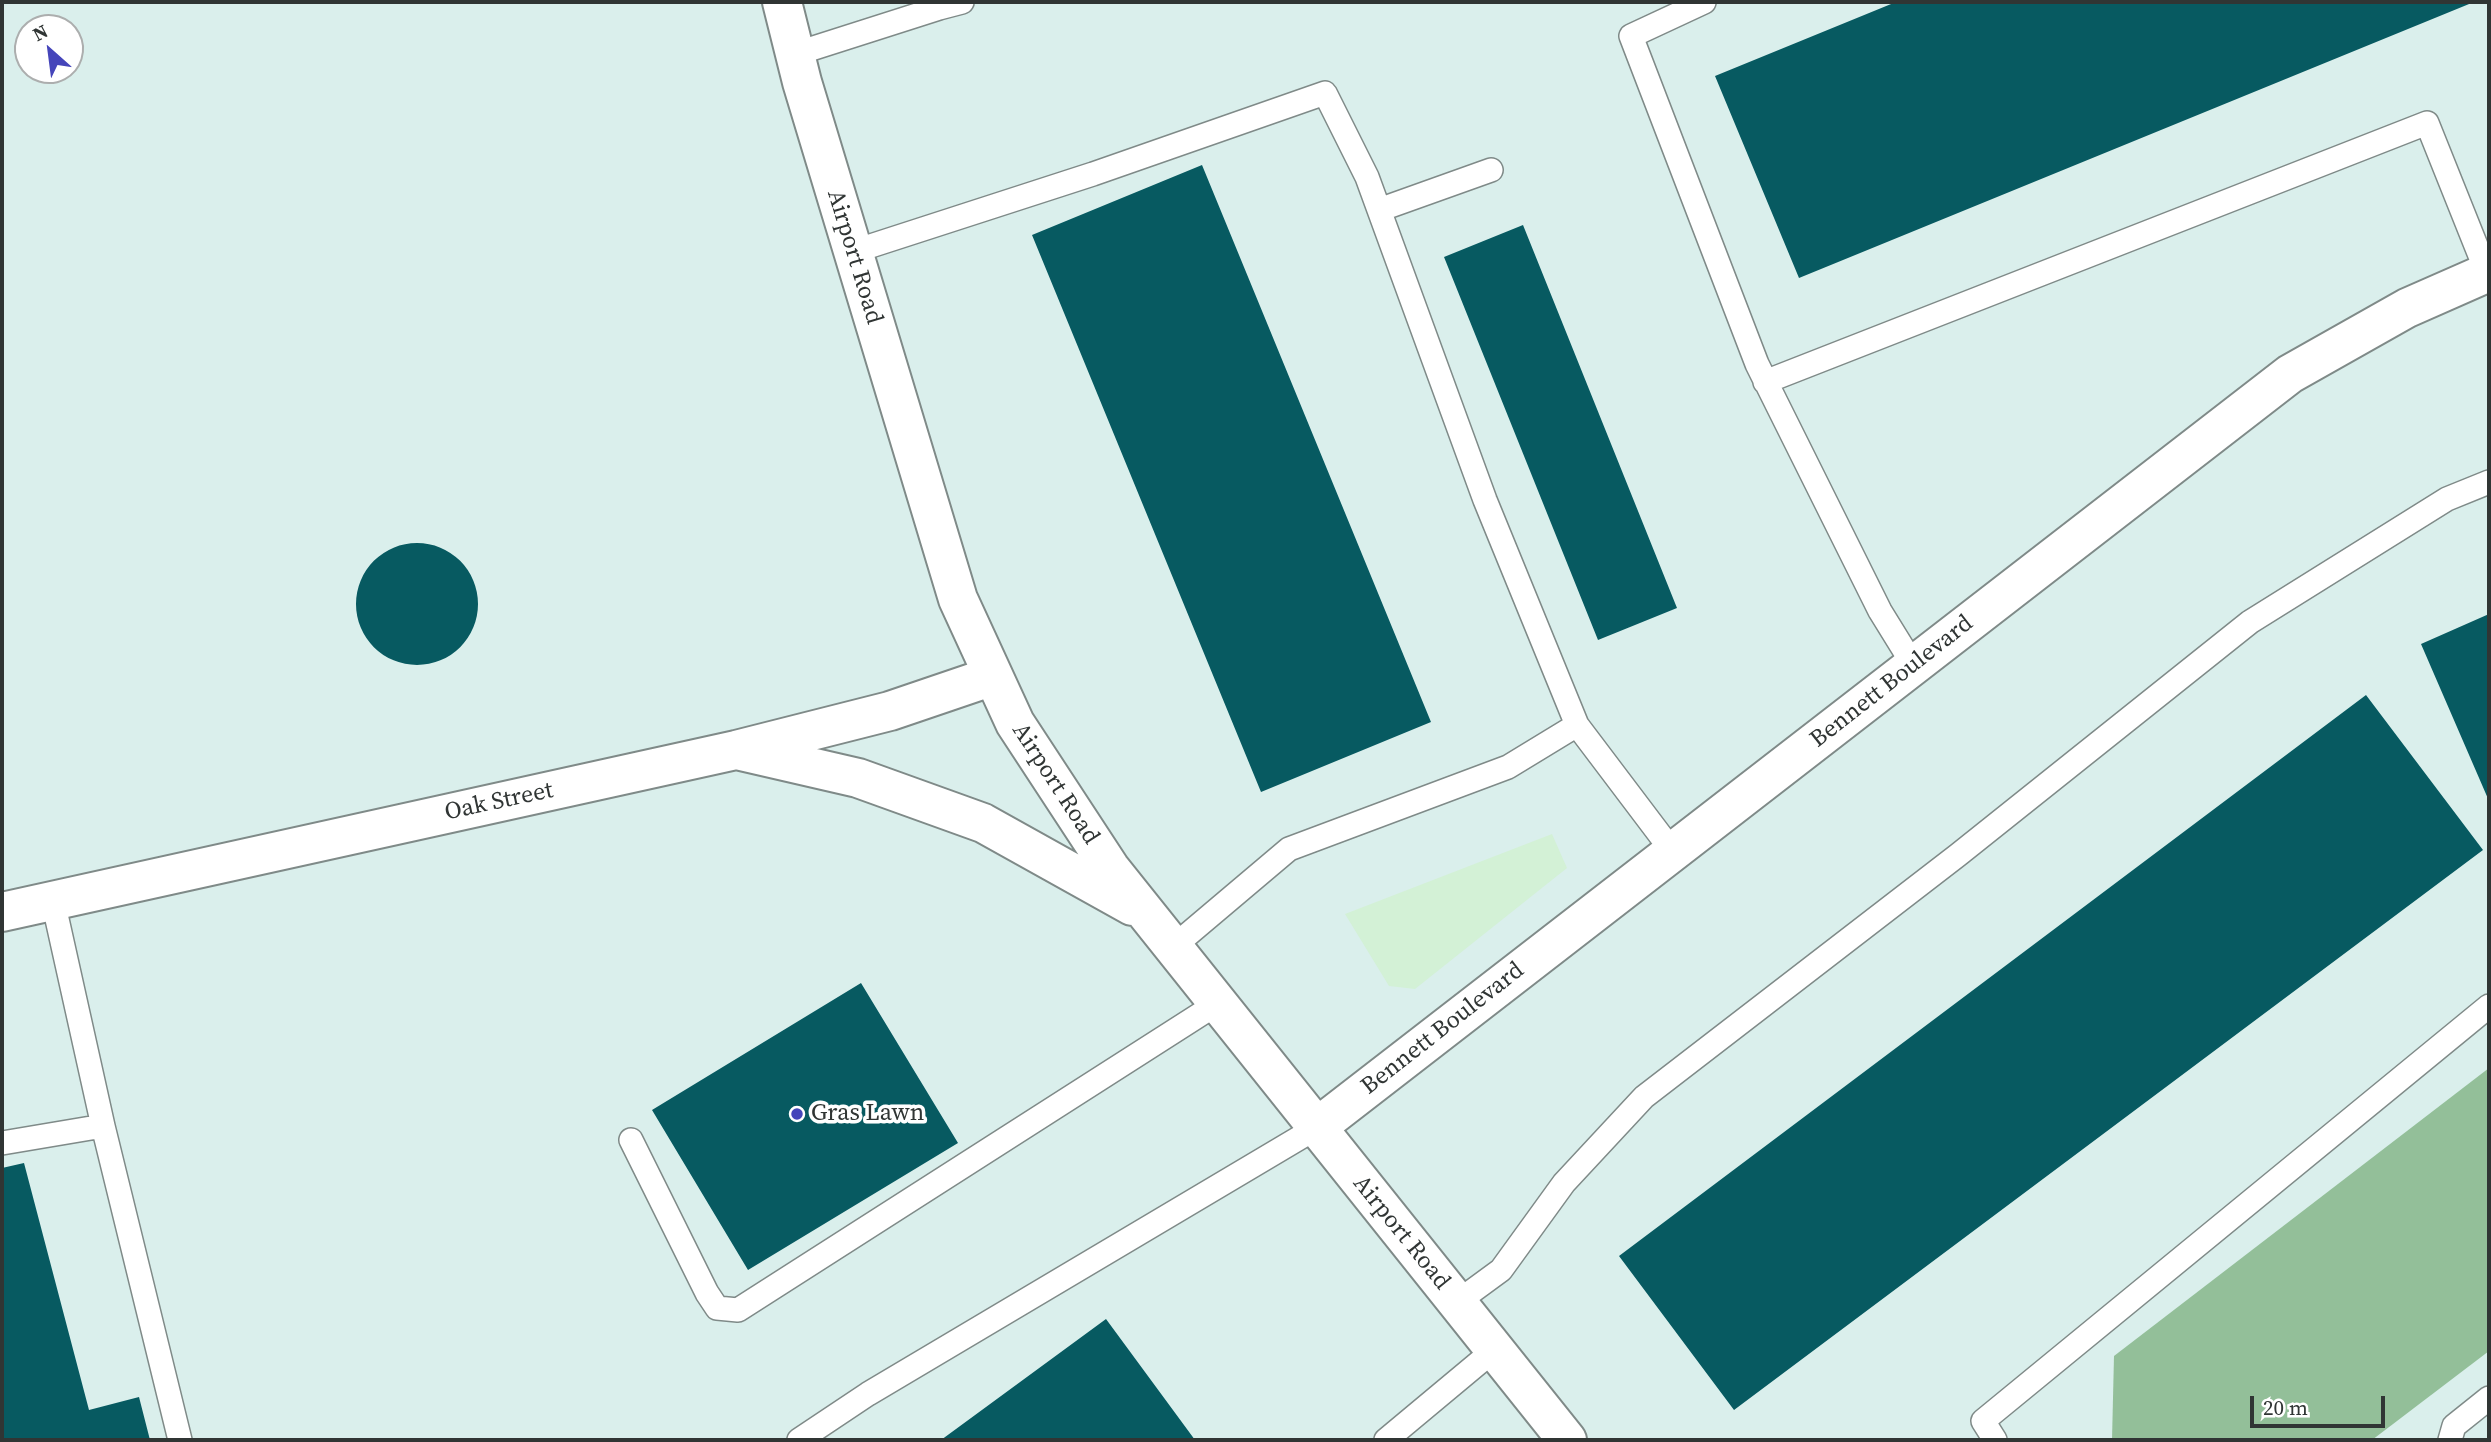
<!DOCTYPE html>
<html>
<head>
<meta charset="utf-8">
<style>
  body { margin:0 }
  #map { position:relative; width:2491px; height:1442px; overflow:hidden; background:#edf9f7; font-family:"Source Serif 4",serif }
  canvas { display:block }
  .frame { position:absolute; inset:0; border:4px solid #303534; pointer-events:none }
  .north { position:absolute; left:14px; top:14px; width:70px; height:70px; box-sizing:border-box; background:#fff; border:2px solid #acaeae; border-radius:50%; rotate:332deg; font-size:19px; font-weight:700; line-height:28px; text-align:center; color:#303534 }
  .north::after { content:''; display:block; margin:auto; width:24px; height:32px; background:#4545ba; clip-path:polygon(50% 0,100% 100%,50% 72%,0 100%) }
  .scale { position:absolute; left:2250px; top:1396px; width:135px; height:32px; box-sizing:border-box; border:4px solid #303534; border-top:0; padding-left:9px; font-size:21px; line-height:24px; white-space:nowrap; color:#303534; -webkit-text-stroke:5px #fff; paint-order:stroke }
</style>
</head>
<body>
<div id="map">
<canvas width="2491" height="1442"></canvas>
<div class="frame"></div>
<div class="north">N</div>
<div class="scale">20 m</div>
</div>
<script>
const ctx = document.querySelector('canvas').getContext('2d');
ctx.lineJoin = 'round';
function paint(path, color) { ctx.fillStyle = color; ctx.fill(path, 'evenodd'); }
function trace(path, color, width, dash) { ctx.strokeStyle = color; ctx.lineWidth = width; ctx.lineCap = dash ? 'butt' : 'round'; ctx.setLineDash(dash || []); ctx.stroke(path); }
function write(font, color, halo, rows, align = 'center') {
  ctx.font = font + ' "Source Serif 4",serif'; ctx.lineWidth = 7; ctx.setLineDash([]); ctx.textBaseline = 'middle'; ctx.strokeStyle = halo; ctx.fillStyle = color; for (const [text, x, y, turn = 0] of rows) {
    ctx.save(); ctx.translate(x, y); ctx.rotate((+turn || 0) * Math.PI / 180); ctx.textAlign = isNaN(turn) ? turn : align; if (halo) ctx.strokeText(text, 0, 0); ctx.fillText(text, 0, 0); ctx.restore();
  }
}
const built = new Path2D(`
  M2,2H2489V1440H2ZM28,28H70V70H28Z`);
const green = new Path2D(`
  M1552,834L1567,868L1415,989L1389,986L1345,914Z`);
const forest = new Path2D(`
  M2489,1068V1351L2372,1440H2112L2114,1356Z`);
const building = new Path2D(`
  M1896,2H2474L1799,278L1715,76Z
  M1202,165L1431,722L1261,792L1032,235Z
  M1523,225L1677,608L1598,640L1444,257Z
  M356 604a61 61 0 1 1 122 0a61 61 0 1 1-122 0Z
  M2489,614V801L2421,644Z
  M2366,695L2483,850L1734,1410L1619,1256Z
  M861,983L958,1143L748,1270L652,1110Z
  M24,1163L89,1410L139,1397L150,1440H2V1168Z
  M1106,1319L1195,1440H941Z`);
const lane = new Path2D(`
  M1704,2L1631,36L1757,364L1880,611L1914,666
  M939,8L962,2
  M795,54L939,8L937,2
  M1379,210L1491,170
  M852,252L1093,174L1325,93L1367,177L1485,500L1577,725L1673,852
  M1765,382L2427,123L2487,273
  M53,901L103,1126
  M1173,947L1289,849L1508,767L1577,725
  M631,1140L707,1293L717,1308L738,1310L1218,1003
  M2,1143L103,1126L180,1440
  M1456,1303L1501,1270L1564,1183L1644,1097L1958,855L2250,622L2447,499L2489,482
  M799,1440L868,1394L1316,1128
  M1386,1440L1494,1350
  M1995,1440L1983,1421L2489,1006
  M2450,1440L2454,1426L2489,1398`);
const street = new Path2D(`
  M1316,1128L2290,374L2407,308L2489,272`);
const secondary = new Path2D(`
  M782,2L802,82L958,599L1015,723L1110,868L1567,1440
  M741,751L858,778L983,823L1132,906
  M2,912L736,750L890,711L993,676`);
const markers = [
  [797,1114,7,"#4545ba"]
];
const streetNames = [
  ["Airport Road",854,257,73],
  ["Bennett Boulevard",1892,682,-38],
  ["Airport Road",1055,784,57],
  ["Oak Street",499,802,-12],
  ["Bennett Boulevard",1443,1029,-38],
  ["Airport Road",1401,1233,51]
];
const poiNames = [
  ["Gras Lawn",811,1114]
];
paint(built, '#daefec');
paint(green, '#d3f1d6');
paint(forest, '#93bf99');
paint(building, '#075a61');
trace(lane, '#7f8a88', 26);
trace(street, '#7f8a88', 42);
trace(secondary, '#7f8a88', 42);
trace(lane, '#fff', 23);
trace(street, '#fff', 38);
trace(secondary, '#fff', 38);
for (const [x, y, r, color] of markers) { const dot = new Path2D(); dot.arc(x, y, r, 0, 2 * Math.PI); ctx.fillStyle = color; ctx.fill(dot); trace(dot, '#fff', 2.5); }
write('24px', '#303534', '#fff', streetNames);
write('24px', '#303534', '#fff', poiNames, 'left');
</script>
</body>
</html>
